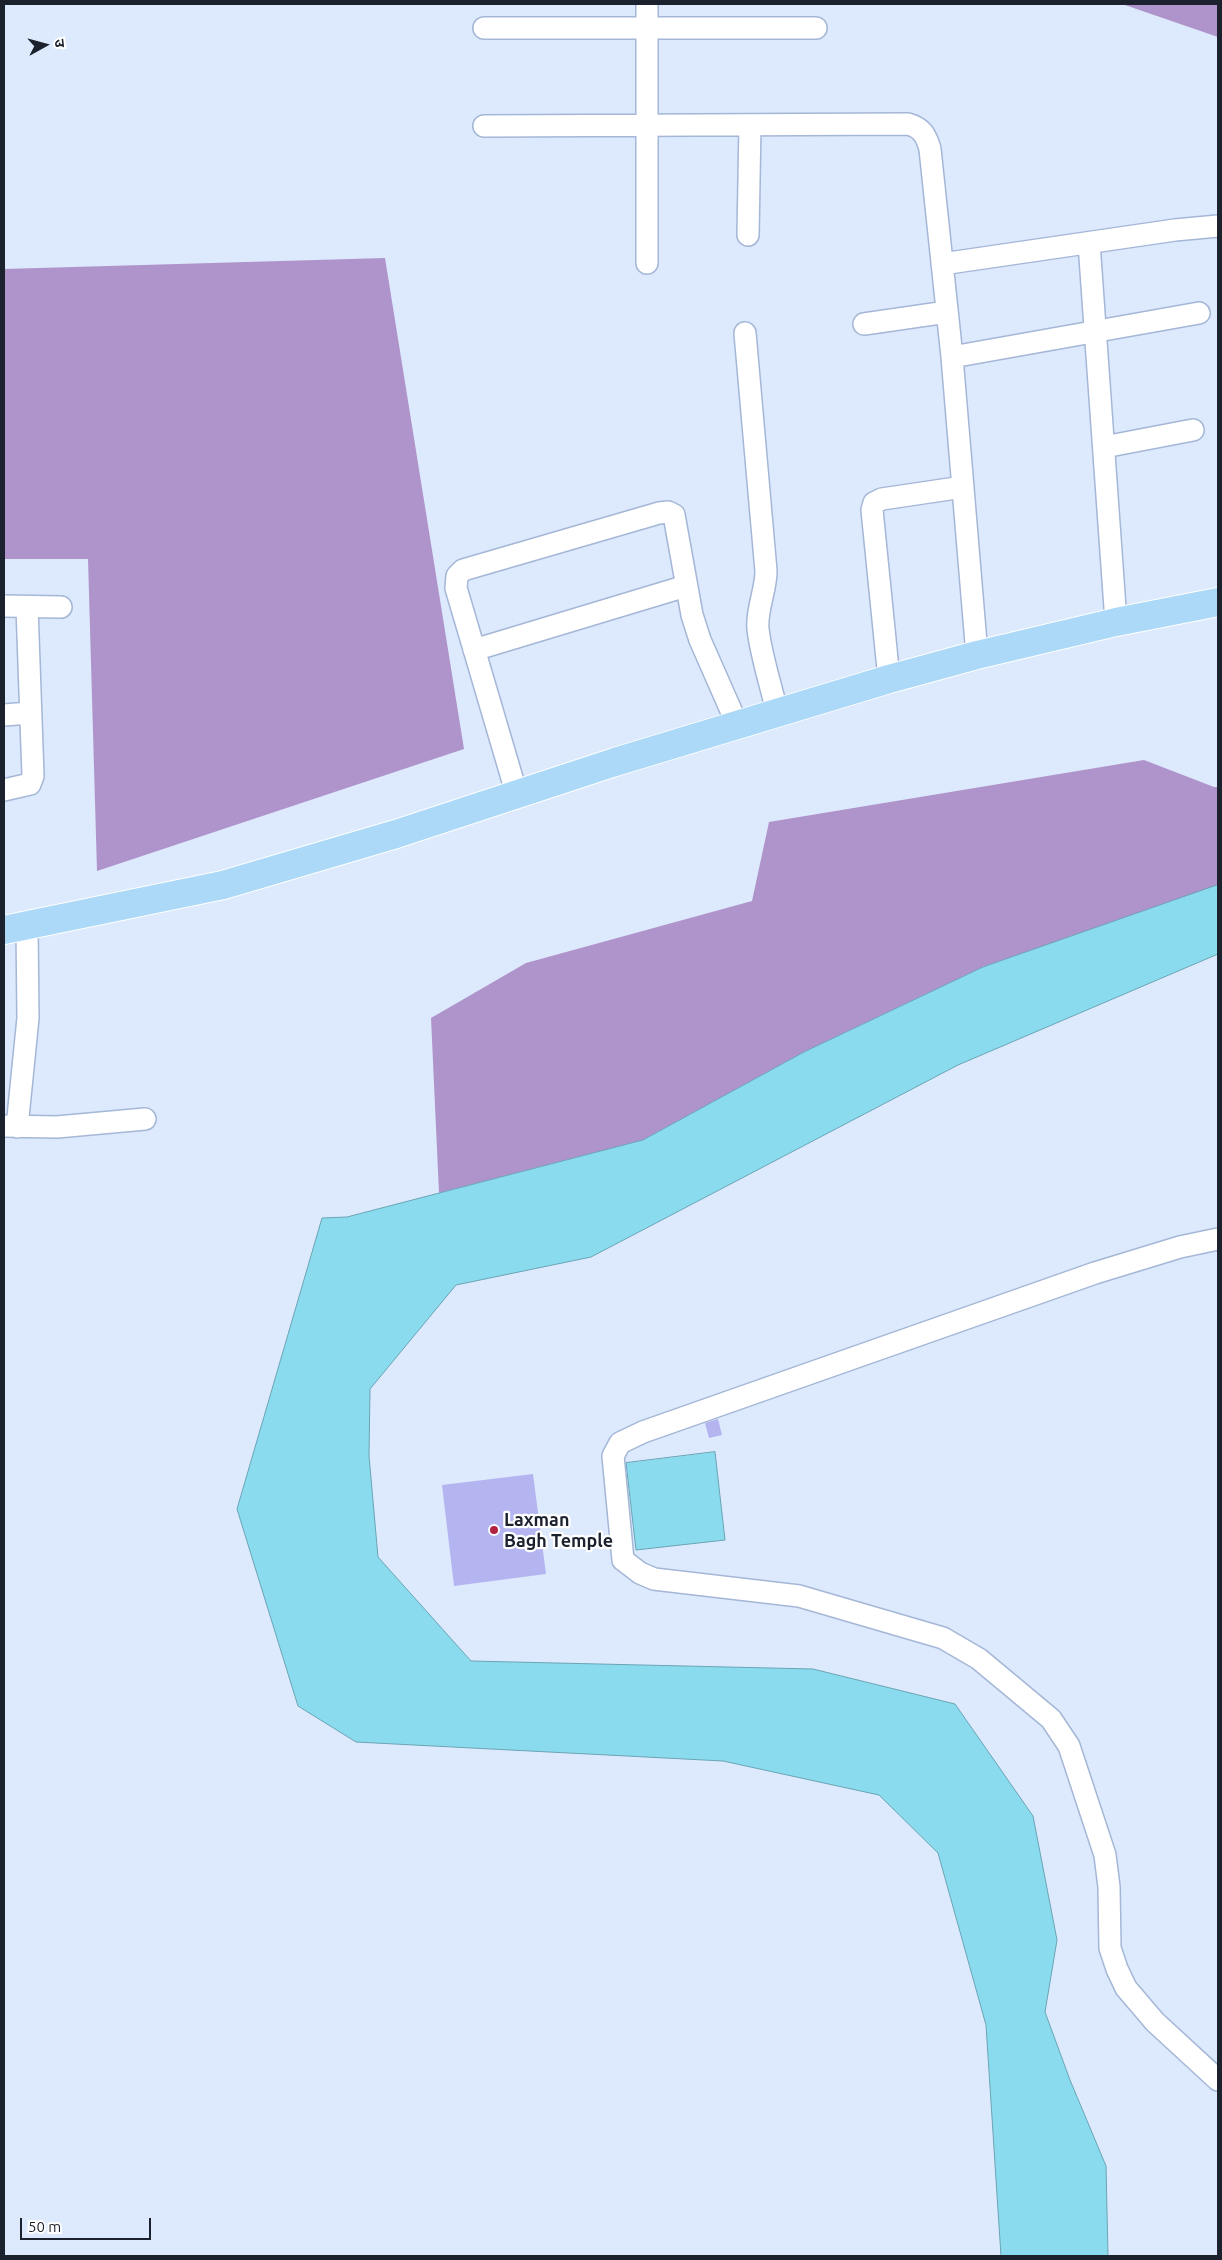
<!DOCTYPE html>
<html>
<head>
<meta charset="utf-8">
<style>
  body { margin:0 }
  #map { position:relative; width:1222px; height:2260px; overflow:hidden; background:#dde9fc; font-family:Ubuntu,"Noto Sans Devanagari",sans-serif }
  canvas { display:block }
  .frame { position:absolute; inset:0; border:5px solid #1b222e; pointer-events:none }
  .north { position:absolute; left:20px; top:20px; width:50px; height:50px; -webkit-text-stroke:4px #fff; paint-order:stroke; rotate:83deg; font-size:14px; font-weight:700; line-height:20px; text-align:center; color:#1b222e }
  .north::after { content:''; display:block; margin:auto; width:18px; height:22px; background:#1b222e; clip-path:polygon(50% 0,100% 100%,50% 72%,0 100%) }
  .scale { position:absolute; left:20px; top:2218px; width:131px; height:22px; box-sizing:border-box; border:2px solid #1b222e; border-top:0; padding-left:6px; font-size:15px; line-height:18px; white-space:nowrap; color:#1b222e; -webkit-text-stroke:4px #fff; paint-order:stroke }
</style>
</head>
<body>
<div id="map">
<canvas width="1222" height="2260"></canvas>
<div class="frame"></div>
<div class="north">उ</div>
<div class="scale">50 m</div>
</div>
<script>
const ctx = document.querySelector('canvas').getContext('2d');
ctx.lineJoin = 'round';
function paint(path, color) { ctx.fillStyle = color; ctx.fill(path, 'evenodd'); }
function trace(path, color, width, dash) { ctx.strokeStyle = color; ctx.lineWidth = width; ctx.lineCap = dash ? 'butt' : 'round'; ctx.setLineDash(dash || []); ctx.stroke(path); }
function write(font, color, halo, rows, align = 'center') {
  ctx.font = font + ' Ubuntu,sans-serif'; ctx.lineWidth = 4.5; ctx.setLineDash([]); ctx.textBaseline = 'middle'; ctx.strokeStyle = halo; ctx.fillStyle = color; for (const [text, x, y, turn = 0] of rows) {
    ctx.save(); ctx.translate(x, y); ctx.rotate((+turn || 0) * Math.PI / 180); ctx.textAlign = isNaN(turn) ? turn : align; if (halo) ctx.strokeText(text, 0, 0); ctx.fillText(text, 0, 0); ctx.restore();
  }
}
const forest = new Path2D(`
  M1122,4H1218V37Z
  M385,258L464,749L97,871L88,559H4V269Z
  M1144,760L1214,787H1218V885L983,967L804,1052L643,1140L439,1193L431,1018L526,963L752,901L769,822Z`);
const water = new Path2D(`
  M1218,885V954L958,1065L591,1257L456,1285L370,1389L369,1456L378,1557L471,1661L813,1669L955,1704L1033,1816L1057,1940L1045,2012L1070,2080L1106,2166L1108,2256H1001L986,2025L938,1853L879,1795L723,1761L356,1742L298,1706L237,1509L322,1218L347,1217L643,1140L804,1052L983,967Z
  M715,1452L725,1540L636,1550L626,1463Z`);
const building = new Path2D(`
  M718,1419L722,1435L709,1438L705,1423Z
  M533,1474L546,1574L454,1586L442,1485Z`);
const minor = new Path2D(`
  M647,4V263
  M484,28H816
  M484,126L908,124C922,128 926,135 930,149L952,357L977,655
  M748,235L750,125
  M1089,243L1116,622
  M942,264L1175,230L1218,226
  M864,324L947,312
  M745,333L766,571C766,591 756,610 758,629C761,656 771,685 777,712
  M952,357L1199,313
  M1104,447L1193,430
  M4,606L61,607
  M474,650L686,586
  M889,679L872,510L874,503L882,499L963,487
  M4,715L30,713
  M4,790L30,784L33,776L27,607
  M517,795L456,588L457,576L463,570L659,513L668,512L674,515L692,615L700,640L737,724
  M4,1126L57,1127L145,1119
  M17,1127L28,1018L27,926
  M1218,1239L1180,1247L1095,1273L643,1432L620,1443L613,1456L623,1560L640,1573L654,1579L799,1596L943,1638L979,1659L1051,1719L1069,1746L1105,1855L1109,1887L1110,1948L1117,1969L1126,1988L1155,2022L1218,2080`);
const major = new Path2D(`
  M4,930L223,885L396,834L615,762L889,679L977,655L1116,622L1218,602`);
const markers = [
  [494,1530,5,"#b32142"]
];
const poiNames = [
  ["Laxman",504,1520],
  ["Bagh Temple",504,1541]
];
paint(forest, '#af94cb');
paint(water, '#8bdbef');
trace(water, '#69a4b5', 1);
paint(building, '#b4b5f0');
trace(minor, '#a4b7d7', 24);
trace(major, '#fff', 30);
trace(minor, '#fff', 21);
trace(major, '#abd9f7', 28);
for (const [x, y, r, color] of markers) { const dot = new Path2D(); dot.arc(x, y, r, 0, 2 * Math.PI); ctx.fillStyle = color; ctx.fill(dot); trace(dot, '#fff', 2); }
write('bold 18px', '#1b222e', '#fff', poiNames, 'left');
</script>
</body>
</html>
